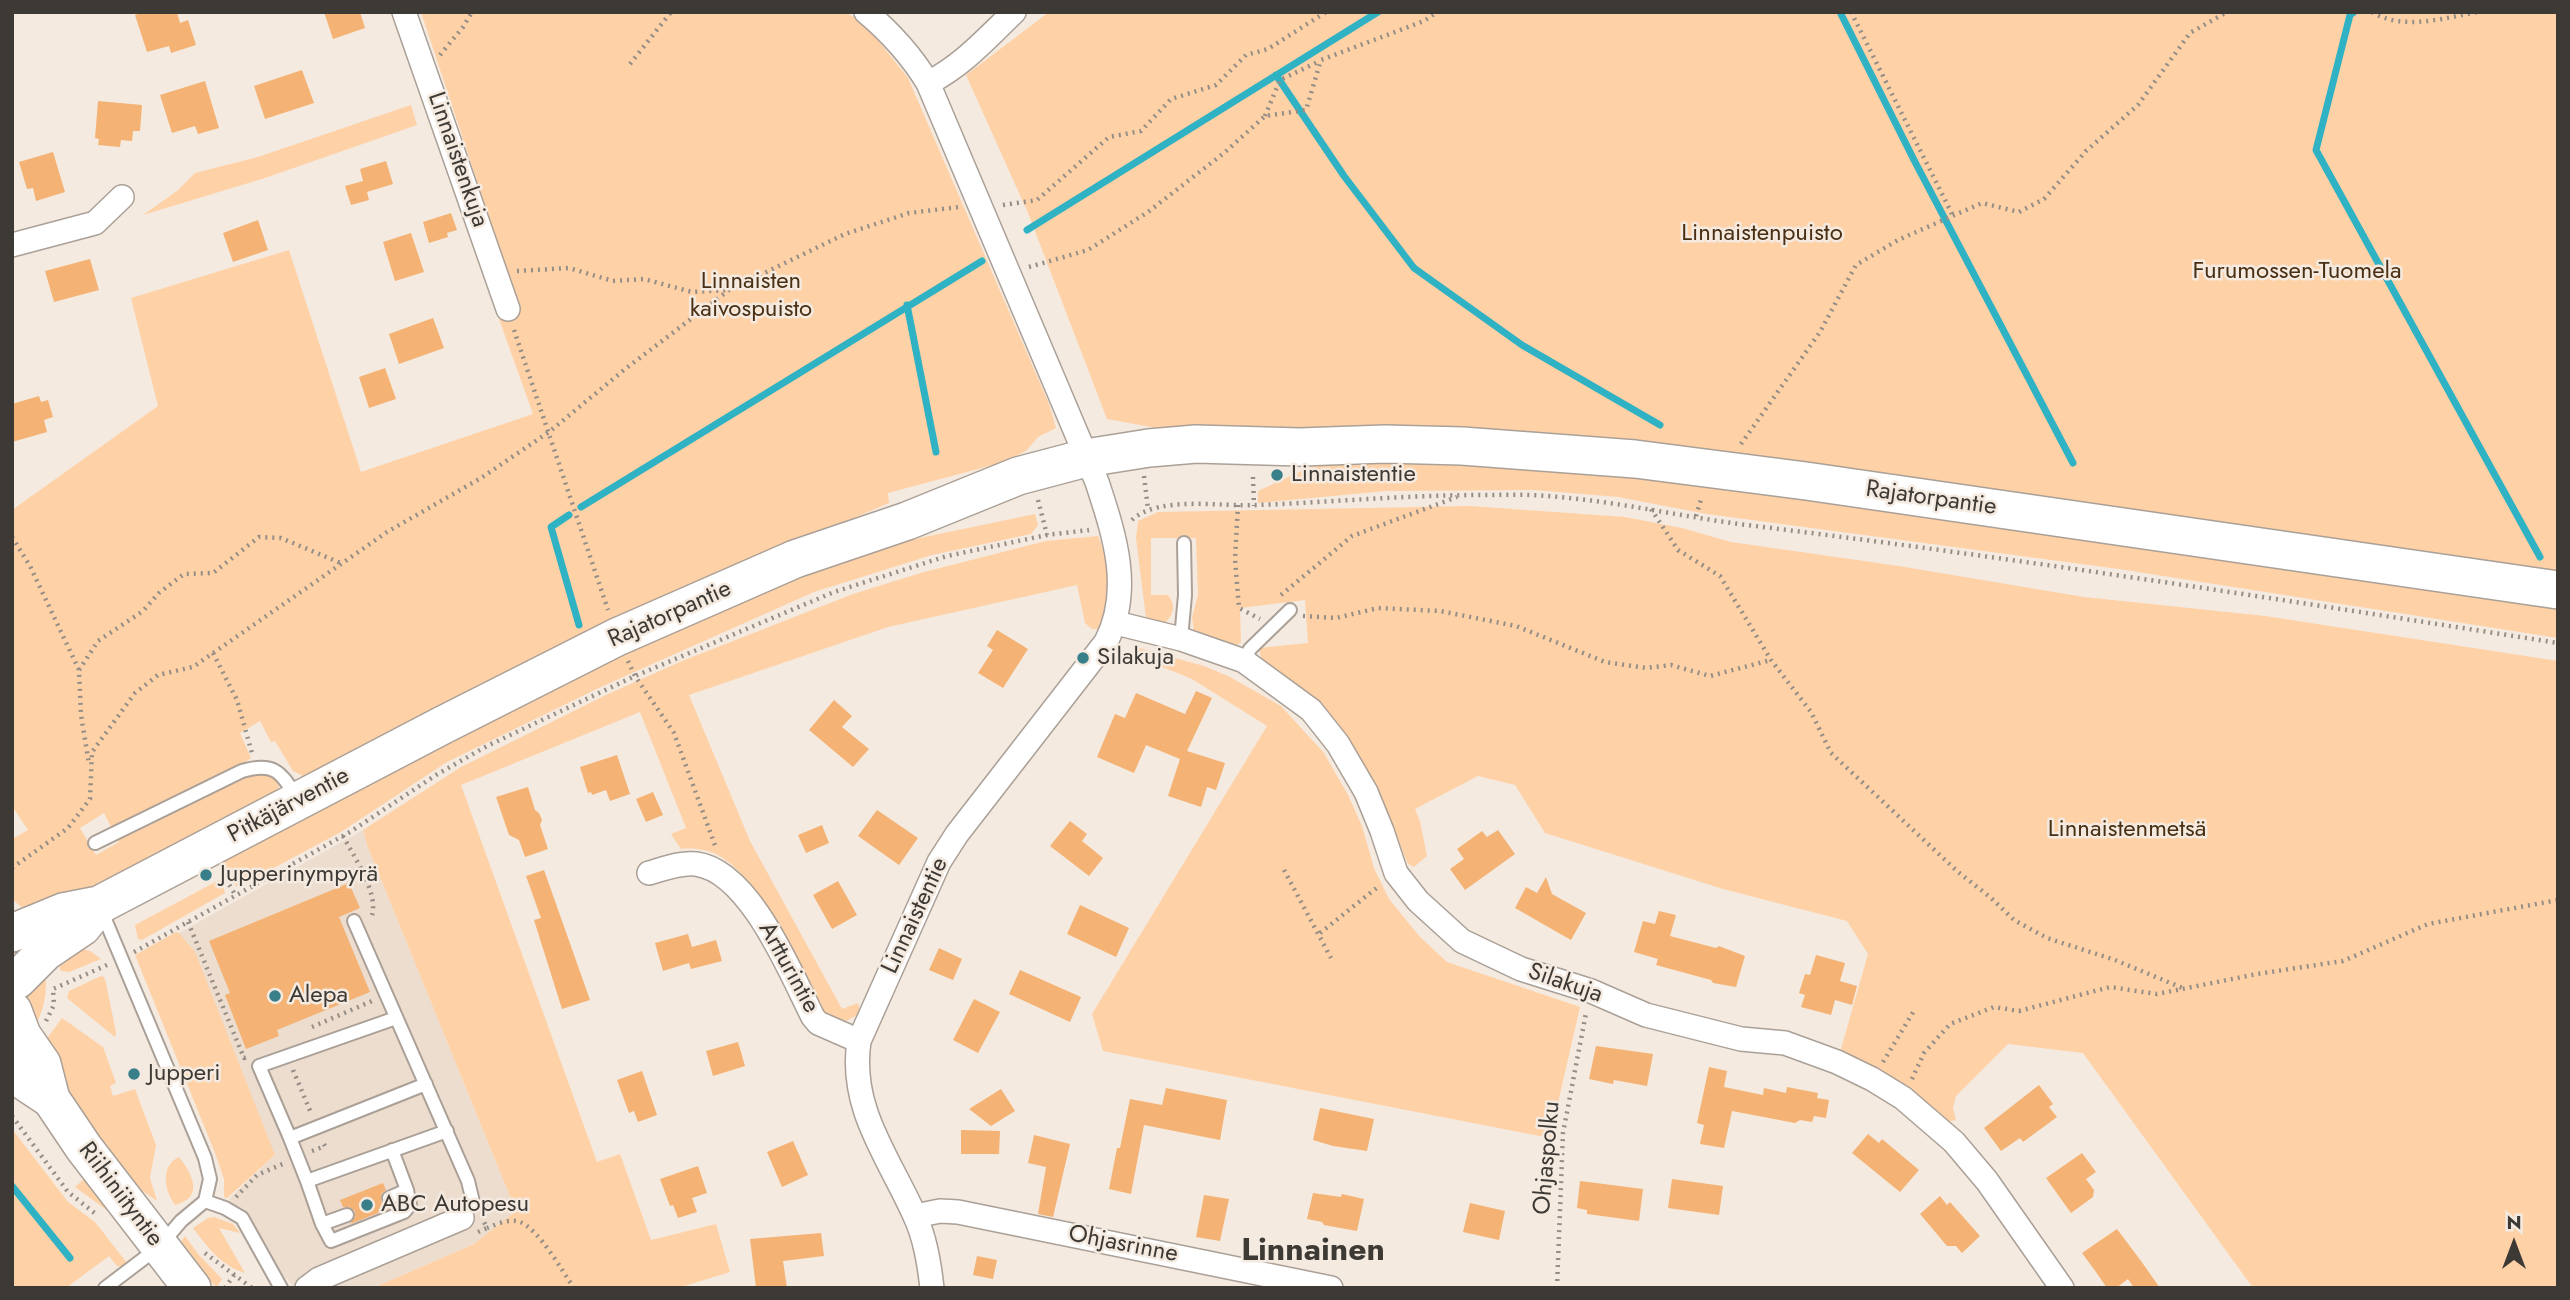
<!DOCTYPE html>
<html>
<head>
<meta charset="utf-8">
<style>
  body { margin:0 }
  #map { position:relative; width:2570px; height:1300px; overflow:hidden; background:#f4eae0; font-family:Jost,sans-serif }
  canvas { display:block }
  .frame { position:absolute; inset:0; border:14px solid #3d3935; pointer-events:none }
  .north { position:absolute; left:2479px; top:1209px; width:70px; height:70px; -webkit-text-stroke:5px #f4eae0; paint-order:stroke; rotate:0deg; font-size:19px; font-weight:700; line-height:28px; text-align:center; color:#3d3935 }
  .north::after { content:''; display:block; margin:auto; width:24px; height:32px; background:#3d3935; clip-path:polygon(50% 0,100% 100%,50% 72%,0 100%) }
</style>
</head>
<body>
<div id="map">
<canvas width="2570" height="1300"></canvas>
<div class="frame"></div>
<div class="north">N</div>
</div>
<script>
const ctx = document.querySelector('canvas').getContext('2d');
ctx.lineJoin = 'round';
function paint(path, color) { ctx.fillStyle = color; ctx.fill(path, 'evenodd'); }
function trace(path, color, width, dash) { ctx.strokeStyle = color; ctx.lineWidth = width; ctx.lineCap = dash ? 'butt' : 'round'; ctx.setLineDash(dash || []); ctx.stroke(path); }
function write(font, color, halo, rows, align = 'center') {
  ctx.font = font + ' Jost,sans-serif'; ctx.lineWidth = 5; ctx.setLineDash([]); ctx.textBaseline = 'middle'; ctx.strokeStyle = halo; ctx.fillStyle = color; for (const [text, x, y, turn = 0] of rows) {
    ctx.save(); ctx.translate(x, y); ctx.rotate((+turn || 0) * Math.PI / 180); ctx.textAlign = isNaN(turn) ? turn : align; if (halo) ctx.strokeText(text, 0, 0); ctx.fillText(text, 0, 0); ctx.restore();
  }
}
const built = new Path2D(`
  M363,830L367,845L516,1211L474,1244L373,1288H295L283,1275L229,1199L275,1155L179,933Z`);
const green = new Path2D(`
  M421,12H845L864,23L908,78L1049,404L1056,428L1038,437L1027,450L1008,461L888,493L889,503L767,555L307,778L293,771L275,741L271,742L260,721L240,733L251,758L242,764L120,826L111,827L104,813L80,828L96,855L119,842L117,838L244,775L264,772L276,781L279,787L276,795L101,888L33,917L12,899V839L28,830L12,806V510L158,406L131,298L289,250L361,472L533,414L499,319L520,311Z
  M1049,12H2558V575L1716,452L1554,433L1435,427L1168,430L1107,419L1028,213L966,75Z
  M411,105L417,125L265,178L143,215L177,191L195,173L258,157Z
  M1438,459L1698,480L2558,603V638L2119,569L1707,514L1618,497L1535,490L1386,491L1258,503V491L1310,467L1349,460Z
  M1470,506L1625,517L1682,528L1731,542L1899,566L2084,597L2265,616L2558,661V1288H2253L2083,1053L2008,1044L1956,1096L1953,1108L1956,1120L1947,1122L1839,1056L1868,954L1847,921L1723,889L1545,833L1515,785L1478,776L1415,809L1420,821L1427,856L1414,867L1408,864L1389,821L1262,662L1259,648L1308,643L1305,600L1240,608L1241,642L1234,647L1194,631L1192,618L1198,595L1196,538H1151V595H1168C1176,605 1174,614 1165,623L1150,622L1146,618L1136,538L1138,521L1158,512Z
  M1035,514L1038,525L1031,534L932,555L814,592L603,686L447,762L341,832L240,886H236L223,863L258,832L438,741L797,570L920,538Z
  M1098,536C1113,572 1109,592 1101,629H1092L1085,623L1077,585L888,627L689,695L750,841L842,1009L858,1003L861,1013L846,1021L820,1016C798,974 765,893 731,864C716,851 699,847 681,849L671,834L686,828L640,712L461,785L597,1162L620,1154L651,1240L716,1224L730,1272L678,1288H373L474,1244L516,1211L367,845L363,830L461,767L606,695L682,661L853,594L924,572L1046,541Z
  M1139,648L1204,666L1230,677L1281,706L1324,753L1348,795L1362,826L1374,868L1389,899L1420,937L1447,962L1580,1007L1550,1138L1103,1051L1092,1014L1267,726L1192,679L1135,656Z
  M221,879L225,893L142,940L138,939L135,925Z
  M176,932L179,933L195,952L275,1155L226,1199L224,1196V1179L215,1153L135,955Z
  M76,947L90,951L101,959L69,972L61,971L55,954Z
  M45,971C48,992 44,1011 33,1030C20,1000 22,993 45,971Z
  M101,976L104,977L106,983L116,1032L115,1037L67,998L69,991Z
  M62,1018L103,1047L116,1083L110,1086L113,1096L135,1089L156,1145L150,1178L157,1201L134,1185L107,1154L40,1048Z
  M12,1129L68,1202L95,1222L127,1263L121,1266H117L109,1256L66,1288H12Z
  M179,1157C192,1174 205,1197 175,1205C164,1190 160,1166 179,1157Z
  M85,1178L138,1247L137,1249L108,1211L75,1187Z
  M214,1217L233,1224L240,1233L219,1228L245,1273C222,1266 207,1247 193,1228L208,1218Z
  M185,1236L199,1255L222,1279L217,1287L201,1274L179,1245Z`);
const stream = new Path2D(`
  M1840,12L1914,160L2073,463
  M2354,12L2350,15L2316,150L2540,557
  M1276,75L1344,176L1414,268L1522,345L1660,425
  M1027,230L1378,12
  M907,305L936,452
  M581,507L982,261
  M569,515L551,527L579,625
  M12,1186L70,1258`);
const building = new Path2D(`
  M145,12H177L180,23L188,20L196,45L171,53L169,46L147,52L135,15Z
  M324,12H360L365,28L333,39Z
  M302,70L314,103L265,119L254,86Z
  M205,81L219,128L198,134L195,126L172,133L160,95Z
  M98,101L142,105L140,131H133L132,141L121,140L120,147L98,145L99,139L95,138Z
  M53,152L65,192L36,201L33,188L27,189L19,162Z
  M386,161L393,184L367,192L369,200L351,205L345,186L363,181L360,169Z
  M451,213L457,230L447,233L448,237L429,243L423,222Z
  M258,220L268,250L233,262L223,233Z
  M411,233L424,272L395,281L383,242Z
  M90,259L99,290L54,302L45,271Z
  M433,318L444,348L399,364L389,334Z
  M385,368L396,399L369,408L359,377Z
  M39,396L41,402L48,400L53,417L44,420L47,432L12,442V404Z
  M997,630L1028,649L1003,688L978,673L993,650L987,646Z
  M1196,691L1212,698L1187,751L1225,763L1216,790L1207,787L1201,807L1168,796L1180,759L1146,745L1134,773L1097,757L1115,714L1125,718L1136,693L1185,714Z
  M834,700L852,716L842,727L869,749L853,767L809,730Z
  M617,755L630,794L610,801L606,790L592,795L591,792L588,793L580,767Z
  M528,787L535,810L539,813L542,820L540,825L548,849L525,857L519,840L509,835L496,797Z
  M653,792L663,815L646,822L636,799Z
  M877,810L918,838L899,865L858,836Z
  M1070,821L1087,834L1082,841L1103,858L1089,876L1050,846Z
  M822,825L829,843L806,853L798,835Z
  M1498,830L1515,854L1465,890L1450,869L1464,859L1457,849L1482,831L1487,837Z
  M544,870L590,1000L562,1009L534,920L541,918L526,876Z
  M1546,877L1552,894L1586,913L1571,940L1515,908L1526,887L1537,893Z
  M838,881L857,915L832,929L813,895Z
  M349,883L360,908L339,917L370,992L277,1030L279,1036L246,1049L225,995L230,993L209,941Z
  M1080,905L1129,928L1116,957L1067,934Z
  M1659,911L1676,915L1670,936L1716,948L1719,946L1745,956L1736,987L1713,983L1711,980L1656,965L1658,959L1634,952L1643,921L1655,924Z
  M688,934L692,947L716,940L722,961L691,969L689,963L663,971L655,943Z
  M939,948L962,959L953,980L929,970Z
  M1816,955L1845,963L1840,981L1857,986L1852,1005L1835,1000L1831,1015L1801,1007L1805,995L1799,993L1805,974L1810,975Z
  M1020,970L1081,997L1070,1022L1009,994Z
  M974,999L1000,1012L978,1053L953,1040Z
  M738,1042L745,1066L713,1076L706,1051Z
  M1596,1046L1653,1054L1647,1086L1614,1080L1613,1084L1589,1079Z
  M1709,1067L1727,1071L1724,1087L1763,1095L1764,1088L1786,1093L1787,1087L1818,1093L1817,1098L1829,1100L1826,1118L1814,1116L1812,1122L1800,1120L1795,1123L1732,1111L1724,1148L1700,1144L1704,1125L1697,1123Z
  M642,1071L657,1115L638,1122L634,1111L629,1113L617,1080Z
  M2039,1085L2053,1104L2049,1107L2057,1117L2023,1142L2020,1138L2001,1151L1984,1128Z
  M1166,1088L1227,1100L1220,1140L1144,1125L1131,1194L1109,1189L1117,1148H1120L1130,1099L1162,1105Z
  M1001,1089L1015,1111L991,1126L969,1109Z
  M1320,1108L1374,1119L1367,1151L1333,1146L1313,1140Z
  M961,1130L1000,1131L999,1154H961Z
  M1868,1134L1879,1143L1882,1139L1919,1170L1900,1192L1852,1153Z
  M1034,1135L1070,1144L1053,1217L1038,1214L1046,1167L1028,1163Z
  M793,1141L808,1175L782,1187L767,1152Z
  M2082,1153L2096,1172L2086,1179L2094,1190L2093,1197L2071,1213L2046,1178Z
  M698,1166L707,1193L692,1198L697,1212L678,1218L673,1205L670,1206L660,1179Z
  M1672,1179L1723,1186L1719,1215L1668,1208Z
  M1580,1181L1643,1189L1639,1221L1587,1214V1210L1577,1208Z
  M383,1183L386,1190L382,1193L381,1201L384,1205L393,1207L350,1224L355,1217V1211L349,1207H343L340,1200Z
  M1313,1193L1341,1197L1342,1194L1364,1199L1357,1231L1324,1225L1322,1222L1307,1219Z
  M1204,1195L1229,1199L1220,1241L1196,1237Z
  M1940,1196L1947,1205L1950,1202L1980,1236L1962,1253L1956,1246H1947L1920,1214Z
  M1470,1203L1505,1211L1499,1240L1463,1232Z
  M2117,1229L2141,1261L2160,1288H2134L2128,1279L2116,1288H2107L2096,1272L2082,1253Z
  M821,1233L824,1256L783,1261L787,1288H756L750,1239Z
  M977,1256L997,1260L993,1279L973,1275Z`);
const path = new Path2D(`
  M1851,12L1952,214
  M2372,12C2402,31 2445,18 2477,12
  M440,55L463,27L472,12
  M630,64L671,12
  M1265,116L1280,80L1320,61
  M1003,205L1037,200L1109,137L1141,131L1171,99L1216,85L1246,55L1268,49L1326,12
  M1029,267L1088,250L1148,212L1224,153L1265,116L1306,110L1321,60L1424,21L1437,12
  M517,271L569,268L613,281L644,279L692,292L728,290
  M514,330L608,610
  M1741,444L1820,332L1856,265L1898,240L1982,203L2019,212L2044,199L2086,151L2138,105L2190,33L2227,12
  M1144,476L1148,509
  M1253,477L1254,506
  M1038,500L1047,535
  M1238,505L1235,559L1239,608L1260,619
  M1651,509L1678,550L1720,576L1771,660L1811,712L1831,753L1958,872L1990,897L2014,920L2047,938L2115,960L2185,989
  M1696,516L1702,496
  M1132,520C1158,495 1223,507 1258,505C1333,502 1407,495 1482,495C1504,495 1526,494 1547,496C1618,501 1686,518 1755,526C2024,559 2291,601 2558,643
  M12,537L30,566L79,670L81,715L89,764
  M1281,595L1352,536L1457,497
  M1303,616L1336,618L1378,608L1440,611L1516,626L1605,662L1646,668L1671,665L1710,676L1771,660
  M213,653L237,700L252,753
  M628,661L635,676L674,733L716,848
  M79,670L98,641L143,611L159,593L184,574L213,573L259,537L281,538L343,564
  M343,836C353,855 381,896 371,918
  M12,868L68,828L90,799L92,752L135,693L158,675L193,667L387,532L481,478L549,432L624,370L729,290L845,234L909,213L959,207
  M1284,870L1331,958
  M222,873L236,896
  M188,922L244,1058L247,1057
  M1320,933L1379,886
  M134,952L350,832L436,775L487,746L635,676L834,592L947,556L1047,535L1089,530
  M46,1021L54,1005L53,989L107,965
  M312,1027L372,1001
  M1883,1062L1915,1009
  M293,1070L311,1113
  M1912,1079L1924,1053L1950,1024L1994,1007L2019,1011L2110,987L2157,994L2257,974L2343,961L2428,924L2558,900
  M12,1116L68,1192L97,1215
  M312,1151L325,1146L322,1141
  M236,1197L257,1175L285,1163
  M487,1228C497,1224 510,1218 520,1222C539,1229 562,1271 574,1288
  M478,1232L487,1228L483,1220
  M205,1253L252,1288
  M225,1288L234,1275
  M1557,1288L1563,1133L1586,1013`);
const service = new Path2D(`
  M1181,639L1185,595L1184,543
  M1244,661L1250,649L1290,610
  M95,843L242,771C273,762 281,771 296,797
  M102,912L205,1158L210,1179L205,1201L181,1221L159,1247L105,1288
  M354,921L468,1181L473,1202L462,1218
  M396,1018L259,1066L290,1138L426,1084
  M290,1138L307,1181L447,1131
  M307,1181L322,1224L347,1215
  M389,1198L407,1190L392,1150
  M205,1201L225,1208L242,1218L281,1288
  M322,1224L331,1241L404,1212L410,1205L407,1190`);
const minor = new Path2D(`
  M404,12L508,309
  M866,12C891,33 911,55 928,83L1097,482C1114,534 1133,589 1106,642L957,834L939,862L859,1041C849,1108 888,1156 914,1214C925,1237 929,1262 932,1288
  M928,83C962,66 987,38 1014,12
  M12,245L95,223L122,197
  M1116,623L1181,639L1244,661L1311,710L1338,744L1366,792L1382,831L1396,873L1418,901L1462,941L1521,969L1591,991L1646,1015L1741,1039L1785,1043L1837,1062L1872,1079L1903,1098L1954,1142L1987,1181L2062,1288
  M649,873C663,869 681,862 696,864C750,871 791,974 813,1017L818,1023L859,1041
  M915,1216L940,1211L958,1212L1331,1288
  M307,1288L319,1279L462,1218`);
const primary = new Path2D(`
  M12,933L63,912L99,905L441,726L617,637L795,559L907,521L1018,476L1086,458L1149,448L1196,444L1300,447L1385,444L1462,446L1635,459L1806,481L2558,590
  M17,980L45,952L82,927L99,906
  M13,1011L22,1035L42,1064L51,1099L84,1148L192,1288
  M12,1069L24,1081L51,1099`);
const markers = [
  [1277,475,7,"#397f8a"],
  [1083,658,7,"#397f8a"],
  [206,875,7,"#397f8a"],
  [275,996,7,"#397f8a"],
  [134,1074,7,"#397f8a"],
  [367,1205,7,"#397f8a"]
];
const streetNames = [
  ["Linnaistenkuja",457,160,71],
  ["Rajatorpantie",1931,499,8],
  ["Rajatorpantie",670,615,-24],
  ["Pitkäjärventie",289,806,-28],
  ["Linnaistentie",916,916,-65],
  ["Artturintie",788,968,61],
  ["Silakuja",1565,984,19],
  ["Ohjaspolku",1548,1158,-85],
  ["Riihiniityntie",120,1195,53],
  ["Ohjasrinne",1123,1245,11]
];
const parkNames = [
  ["Linnaistenpuisto",1762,234],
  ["Furumossen-Tuomela",2297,272],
  ["Linnaisten",751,282],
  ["kaivospuisto",751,310],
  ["Linnaistenmetsä",2127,830]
];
const poiNames = [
  ["Linnaistentie",1291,475],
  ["Silakuja",1097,658],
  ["Jupperinympyrä",220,875],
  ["Alepa",289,996],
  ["Jupperi",148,1074],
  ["ABC Autopesu",381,1205]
];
const districtNames = [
  ["Linnainen",1313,1252]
];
paint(built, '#edddce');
paint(green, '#ffd1a6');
trace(stream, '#2fb2c3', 7);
paint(building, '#f4b374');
trace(service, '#aaa097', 16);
trace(minor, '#aaa097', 26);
trace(primary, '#aaa097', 40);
trace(path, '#958e87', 4.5, [2, 5]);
trace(service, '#fff', 12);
trace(minor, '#fff', 23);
trace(primary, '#fff', 37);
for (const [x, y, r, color] of markers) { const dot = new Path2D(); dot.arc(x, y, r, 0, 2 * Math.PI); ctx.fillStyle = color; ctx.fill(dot); trace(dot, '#f4eae0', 2.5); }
write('24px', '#3d3935', '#f4eae0', streetNames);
write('24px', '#492f13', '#f4eae0', parkNames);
write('24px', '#3d3935', '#f4eae0', poiNames, 'left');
write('bold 32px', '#3d3935', '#f4eae0', districtNames);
</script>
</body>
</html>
